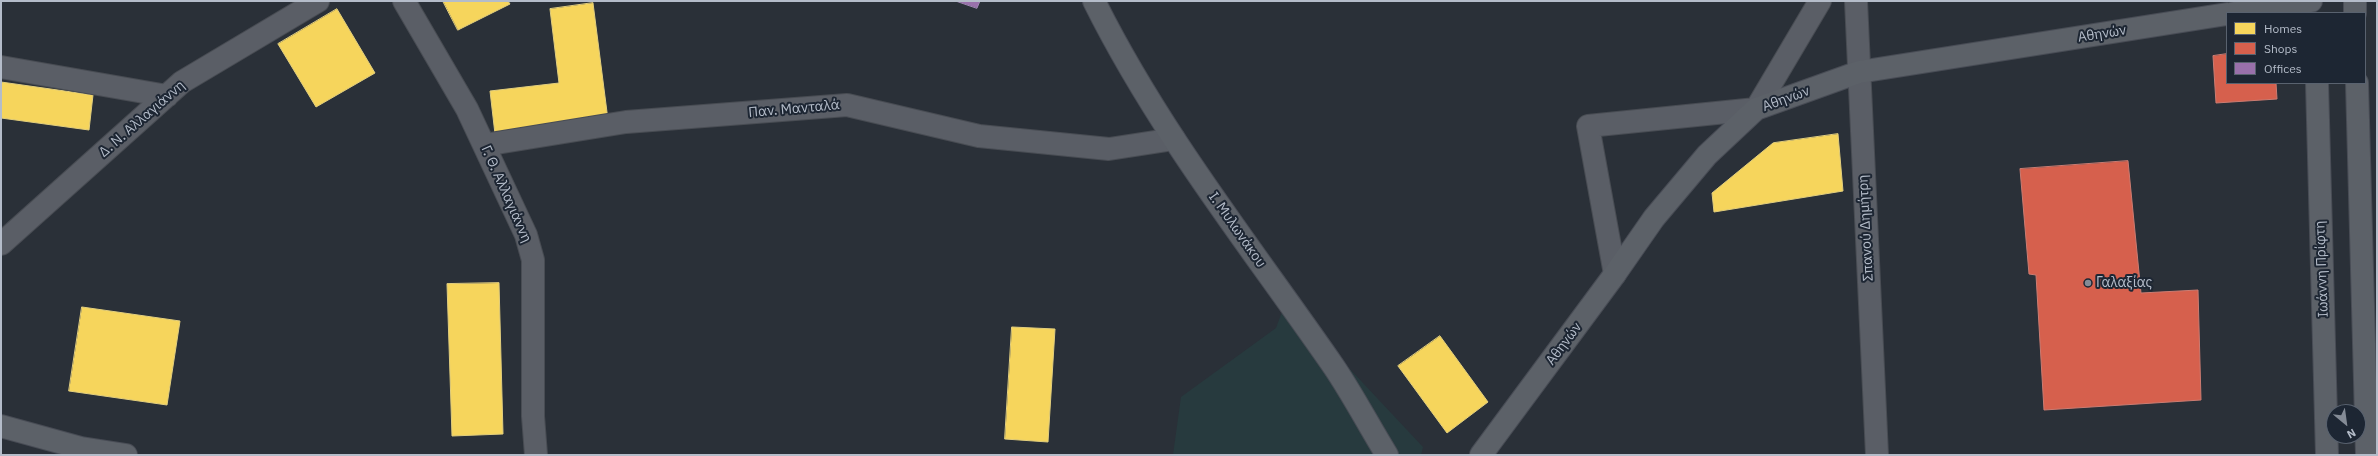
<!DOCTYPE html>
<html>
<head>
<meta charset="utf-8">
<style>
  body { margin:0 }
  #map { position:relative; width:2378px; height:456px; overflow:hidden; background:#2a3038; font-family:"IBM Plex Sans",sans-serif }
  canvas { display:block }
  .frame { position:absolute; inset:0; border:2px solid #b4bcc9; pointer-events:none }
  .legend { position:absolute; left:2226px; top:12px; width:140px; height:72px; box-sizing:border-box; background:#1d2633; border:1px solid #59626f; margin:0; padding:5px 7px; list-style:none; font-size:12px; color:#b4bcc9 }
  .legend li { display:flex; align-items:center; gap:8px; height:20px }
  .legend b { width:20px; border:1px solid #59626f }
  .north { position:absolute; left:2326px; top:404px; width:40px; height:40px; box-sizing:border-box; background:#1d2633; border:1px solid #59626f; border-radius:50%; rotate:151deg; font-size:11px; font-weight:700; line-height:16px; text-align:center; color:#b4bcc9 }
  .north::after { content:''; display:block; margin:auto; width:14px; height:18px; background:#848b96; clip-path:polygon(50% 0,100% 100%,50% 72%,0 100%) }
</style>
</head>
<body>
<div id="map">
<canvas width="2378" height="456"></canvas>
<div class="frame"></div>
<ul class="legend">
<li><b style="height:11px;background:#f6d55c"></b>Homes</li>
<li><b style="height:11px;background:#d6604d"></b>Shops</li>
<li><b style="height:11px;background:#9970ab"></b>Offices</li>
</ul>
<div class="north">N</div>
</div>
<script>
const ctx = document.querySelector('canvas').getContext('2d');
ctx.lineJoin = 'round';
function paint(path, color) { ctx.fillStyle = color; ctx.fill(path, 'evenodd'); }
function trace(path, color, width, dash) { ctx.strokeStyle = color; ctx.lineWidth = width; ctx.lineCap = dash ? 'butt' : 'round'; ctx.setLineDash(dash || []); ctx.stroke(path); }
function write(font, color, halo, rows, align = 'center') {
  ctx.font = font + ' "IBM Plex Sans",sans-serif'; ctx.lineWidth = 4; ctx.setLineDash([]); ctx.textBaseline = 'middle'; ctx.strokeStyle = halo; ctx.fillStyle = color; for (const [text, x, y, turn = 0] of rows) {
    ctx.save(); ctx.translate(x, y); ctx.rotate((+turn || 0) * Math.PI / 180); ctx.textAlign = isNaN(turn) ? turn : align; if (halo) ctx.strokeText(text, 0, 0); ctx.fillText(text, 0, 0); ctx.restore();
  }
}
const green = new Path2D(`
  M1286,301L1423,447L1421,455H1173L1181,397L1276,328Z`);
const homes = new Path2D(`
  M443,1H508L510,4L458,30Z
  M593,3L608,120L495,134L490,91L559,83L550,9Z
  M337,9L375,73L316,107L278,44Z
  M1,82L93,95L89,130L1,118Z
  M1838,134L1843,191L1714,212L1712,193L1773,143Z
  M499,283L503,434L452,436L447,284Z
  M82,307L180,321L167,405L69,391Z
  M1012,327L1055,329L1048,442L1005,439Z
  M1440,336L1488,402L1447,433L1398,366Z`);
const shops = new Path2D(`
  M2227,54V83H2276L2277,99L2216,103L2213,56Z
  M2128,161L2141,293L2198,290L2201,400L2044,410L2036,275L2029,274L2020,169Z`);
const offices = new Path2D(`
  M956,1H980L977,8Z`);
const minor = new Path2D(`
  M404,1L467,109L526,235L533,260V416L536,455
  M1856,1L1877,455
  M1,67L167,96
  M484,145L626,122L847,105L979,136L1109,149L1174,139
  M1,244L182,82L318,1
  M1615,274L1588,126L1756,109L1820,1`);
const major = new Path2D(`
  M1094,1C1159,132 1251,247 1334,367C1353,395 1369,426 1387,455
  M2355,1V13
  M2234,13L2311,1
  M2317,83L2327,455
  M2357,83L2367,455
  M1,426L81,448L126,455
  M1481,455L1615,274L1654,218L1707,155L1756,109L1859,72L2227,14`);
const markers = [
  [2088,283,4,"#848b96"]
];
const streetNames = [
  ["Αθηνών",2102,34,-9],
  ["Αθηνών",1786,99,-20],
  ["Παν. Μανταλά",794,109,-5],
  ["Δ. Ν. Αλλαγιάννη",142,119,-41],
  ["Γ. Θ. Αλλαγιάννη",506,194,66],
  ["Σπανού Δημήτρη",1866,228,-93],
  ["Ι. Μυλωνάκου",1237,230,55],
  ["Ιωάννη Πρίφτη",2322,269,-92],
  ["Αθηνών",1564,344,-53]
];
const poiNames = [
  ["Γαλαξίας",2096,283]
];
paint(green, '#273a3e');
paint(homes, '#f6d55c');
trace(homes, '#e2ce7d', 1);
paint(shops, '#d6604d');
trace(shops, '#cc7c72', 1);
paint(offices, '#9970ab');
trace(offices, '#a187b4', 1);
trace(minor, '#484c53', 24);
trace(major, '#484c55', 24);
trace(minor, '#5a5e66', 22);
trace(major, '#5c6168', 22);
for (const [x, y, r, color] of markers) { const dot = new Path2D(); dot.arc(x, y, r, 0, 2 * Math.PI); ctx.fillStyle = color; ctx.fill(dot); trace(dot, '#1d2633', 1.5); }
write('14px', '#b4bcc9', '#1d2633', streetNames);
write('14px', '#b4bcc9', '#1d2633', poiNames, 'left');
</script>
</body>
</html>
